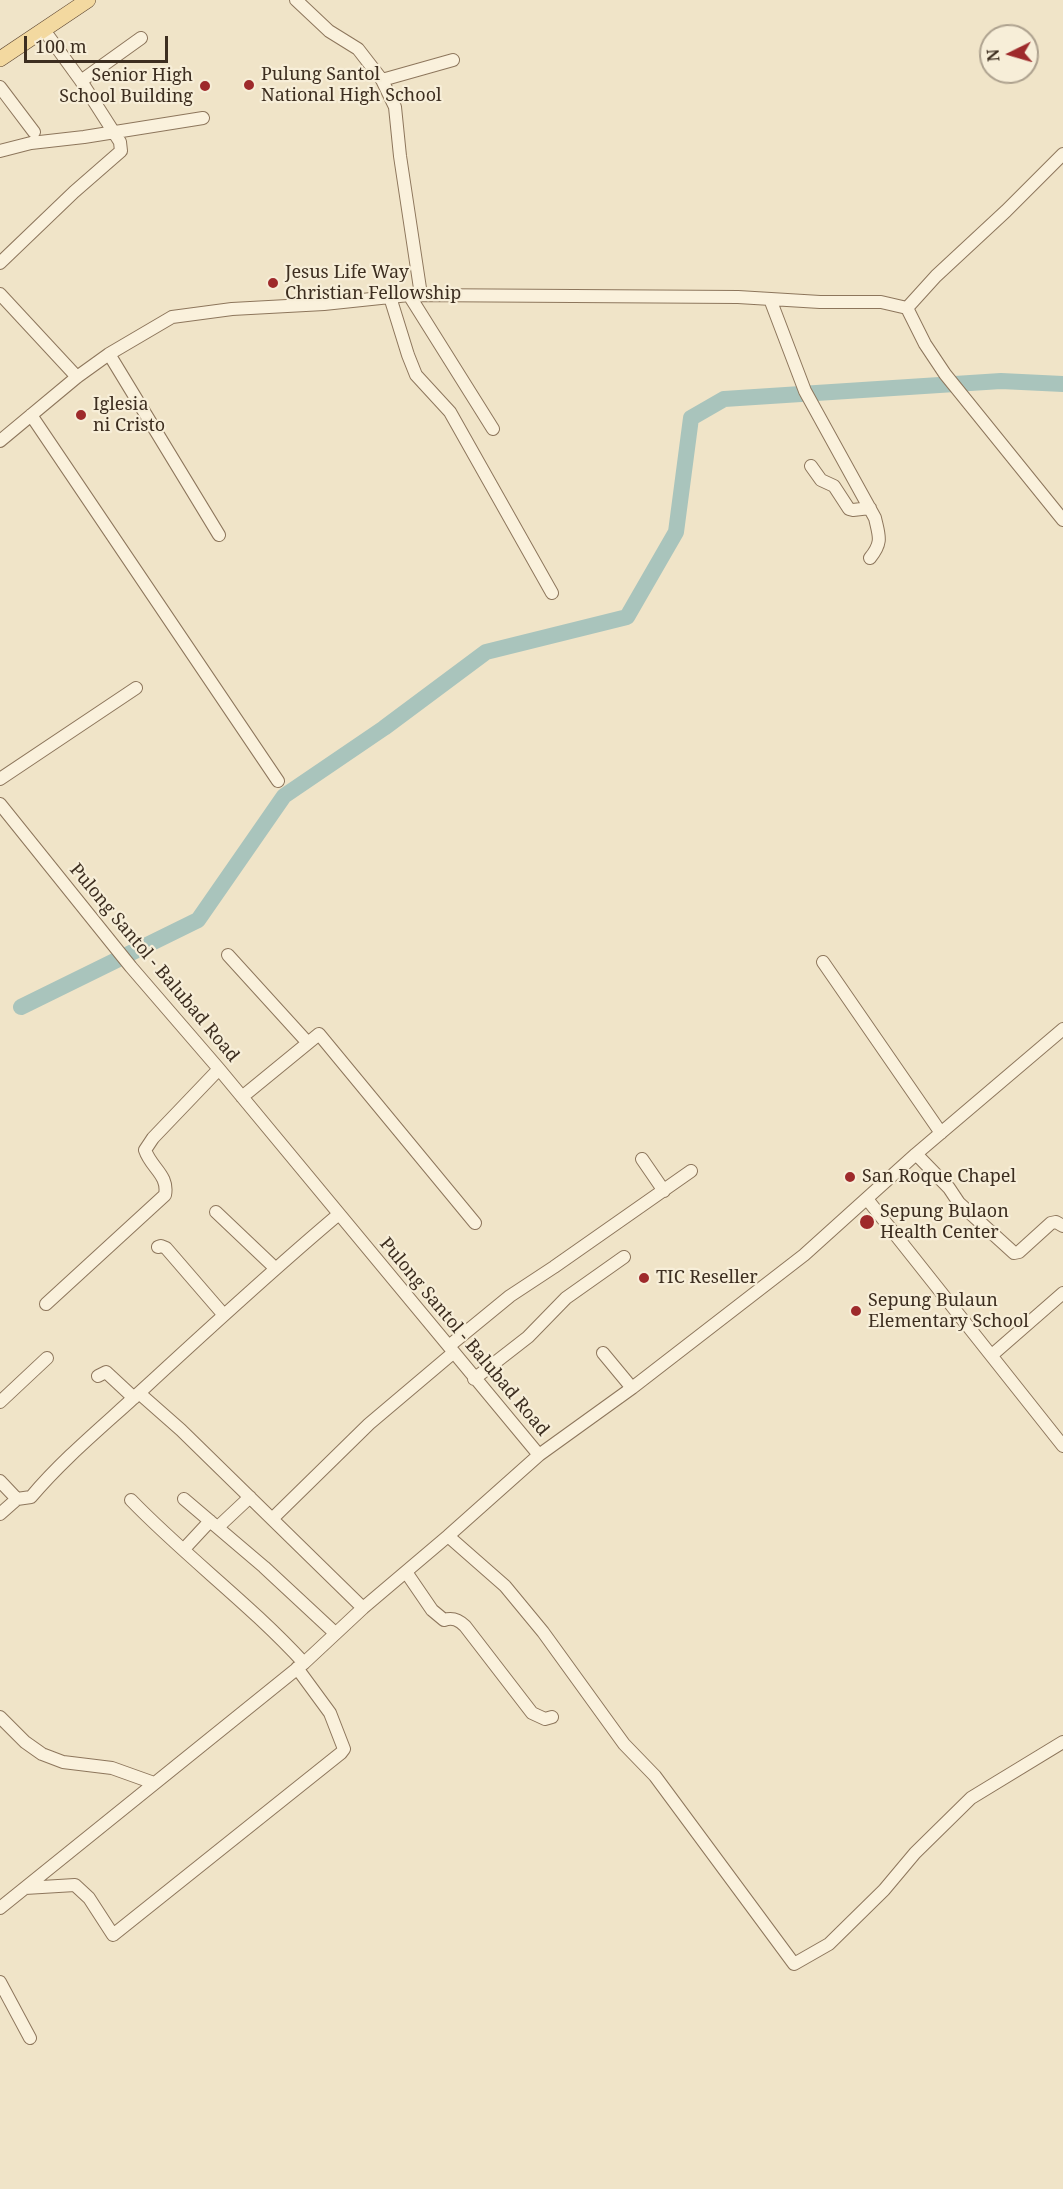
<!DOCTYPE html>
<html>
<head>
<meta charset="utf-8">
<style>
  body { margin:0 }
  #map { position:relative; width:1063px; height:2189px; overflow:hidden; background:#f0e4c8; font-family:"Noto Serif",serif }
  canvas { display:block }
  .north { position:absolute; left:979px; top:24px; width:60px; height:60px; box-sizing:border-box; background:#f7eed8; border:2px solid #ada18e; border-radius:50%; rotate:265deg; font-size:16px; font-weight:700; line-height:24px; text-align:center; color:#3d2e20 }
  .north::after { content:''; display:block; margin:auto; width:21px; height:27px; background:#9e2a2b; clip-path:polygon(50% 0,100% 100%,50% 72%,0 100%) }
  .scale { position:absolute; left:24px; top:36px; width:144px; height:27px; box-sizing:border-box; border:3px solid #3d2e20; border-top:0; padding-left:8px; font-size:18px; line-height:21px; white-space:nowrap; color:#3d2e20; -webkit-text-stroke:4px #f7eed8; paint-order:stroke }
</style>
</head>
<body>
<div id="map">
<canvas width="1063" height="2189"></canvas>
<div class="north">N</div>
<div class="scale">100 m</div>
</div>
<script>
const ctx = document.querySelector('canvas').getContext('2d');
ctx.lineJoin = 'round';
function trace(path, color, width, dash) { ctx.strokeStyle = color; ctx.lineWidth = width; ctx.lineCap = dash ? 'butt' : 'round'; ctx.setLineDash(dash || []); ctx.stroke(path); }
function write(font, color, halo, rows, align = 'center') {
  ctx.font = font + ' "Noto Serif",serif'; ctx.lineWidth = 4.5; ctx.setLineDash([]); ctx.textBaseline = 'middle'; ctx.strokeStyle = halo; ctx.fillStyle = color; for (const [text, x, y, turn = 0] of rows) {
    ctx.save(); ctx.translate(x, y); ctx.rotate((+turn || 0) * Math.PI / 180); ctx.textAlign = isNaN(turn) ? turn : align; if (halo) ctx.strokeText(text, 0, 0); ctx.fillText(text, 0, 0); ctx.restore();
  }
}
const river = new Path2D(`
  M21,1007L198,920L284,796L384,728L486,652L627,617L676,532L691,418L724,399L1001,381L1063,384`);
const minor = new Path2D(`
  M296,0L329,31L358,49L382,80L395,107L400,156L421,295
  M382,80L453,60
  M81,81L141,38
  M0,87L34,132
  M0,151L31,143L84,137L203,118
  M0,263L74,192L121,151L120,142L81,81L44,30
  M0,294L77,377
  M409,295L493,429
  M390,297L408,355L416,375L450,412L552,593
  M770,299L805,391L875,518C879,536 883,542 870,558
  M907,308L936,276L1006,211L1063,154
  M109,354L219,535
  M31,415L278,781
  M0,441L77,377L109,354L172,317L232,309L324,304L409,295L738,297L820,302H881L907,308L925,344L945,374L1063,520
  M811,466L821,480L834,486L849,509L853,510L870,508
  M0,779L136,688
  M0,804L131,967L219,1069L539,1455
  M228,955L308,1043
  M823,962L941,1133
  M242,1097L319,1034L475,1223
  M916,1154L949,1188L959,1203L1014,1253L1019,1252L1051,1223L1056,1222L1063,1226
  M642,1159L664,1191
  M867,1199L1063,1446
  M216,1212L275,1268
  M158,1247L161,1246L166,1248L223,1314
  M46,1304L165,1195C169,1175 151,1168 145,1150L153,1138L219,1069
  M449,1346L510,1296L554,1267L691,1171
  M603,1353L632,1388
  M992,1355L1063,1293
  M98,1376L106,1372L134,1398
  M474,1379L528,1337L566,1298L624,1257
  M139,1393L181,1430L363,1608
  M0,1402L47,1358
  M0,1481L17,1499
  M184,1499L264,1567L335,1633
  M131,1500C186,1557 250,1604 304,1663
  M0,1514L17,1499L31,1497C63,1459 102,1427 139,1393C205,1332 270,1272 339,1214
  M272,1519L369,1424L453,1353
  M218,1527L250,1497
  M448,1536L505,1586L543,1632L624,1744L655,1776L794,1964L829,1944L884,1890L915,1853L971,1798L1063,1742
  M184,1549L210,1521
  M406,1572L432,1610L444,1620C453,1617 459,1620 465,1626L532,1713L545,1719L552,1717
  M0,1717L25,1742L42,1754L63,1762L112,1768L154,1783
  M25,1888L75,1885L89,1898L113,1935L341,1753L344,1749L330,1713L297,1668
  M0,1908L304,1663L363,1608L448,1536L539,1455L632,1388L804,1255L916,1154L1063,1029
  M0,1982L30,2038`);
const major = new Path2D(`
  M0,59L88,0`);
const markers = [
  [249,85,6,"#9e2a2b"],
  [205,86,6,"#9e2a2b"],
  [273,283,6,"#9e2a2b"],
  [81,415,6,"#9e2a2b"],
  [850,1177,6,"#9e2a2b"],
  [867,1222,8,"#9e2a2b"],
  [644,1278,6,"#9e2a2b"],
  [856,1311,6,"#9e2a2b"]
];
const poiNames = [
  ["Pulung Santol",261,75],
  ["National High School",261,96],
  ["Senior High",193,76,"right"],
  ["School Building",193,97,"right"],
  ["Jesus Life Way",285,273],
  ["Christian Fellowship",285,294],
  ["Iglesia",93,405],
  ["ni Cristo",93,426],
  ["San Roque Chapel",862,1177],
  ["Sepung Bulaon",880,1212],
  ["Health Center",880,1233],
  ["TIC Reseller",656,1278],
  ["Sepung Bulaun",868,1301],
  ["Elementary School",868,1322]
];
const streetNames = [
  ["Pulong Santol - Balubad Road",154,963,50],
  ["Pulong Santol - Balubad Road",464,1337,50]
];
trace(river, '#a9c4bc', 16);
trace(minor, '#8d765c', 14);
trace(major, '#5b4430', 16);
trace(minor, '#faf1dc', 12);
trace(major, '#f3d9a0', 15);
for (const [x, y, r, color] of markers) { const dot = new Path2D(); dot.arc(x, y, r, 0, 2 * Math.PI); ctx.fillStyle = color; ctx.fill(dot); trace(dot, '#f7eed8', 2); }
write('18px', '#3d2e20', '#f7eed8', poiNames, 'left');
write('18px', '#3d2e20', '#f7eed8', streetNames);
</script>
</body>
</html>
